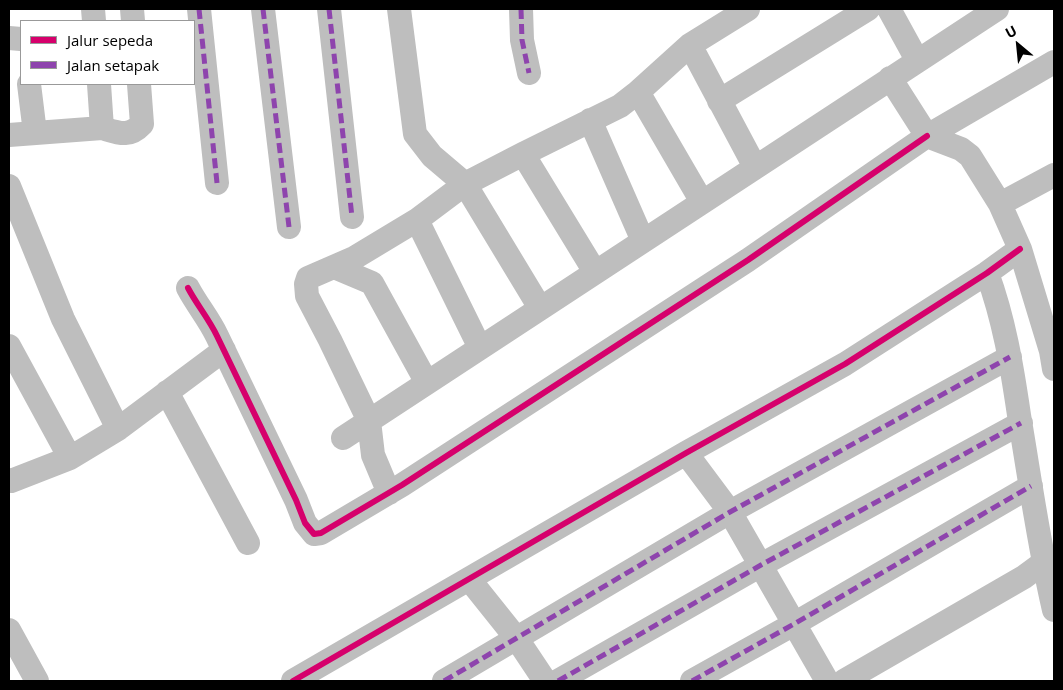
<!DOCTYPE html>
<html>
<head>
<meta charset="utf-8">
<style>
  body { margin:0 }
  #map { position:relative; width:1063px; height:690px; overflow:hidden; background:#fff; font-family:"Open Sans",sans-serif }
  canvas { display:block }
  .frame { position:absolute; inset:0; border:10px solid #000; pointer-events:none }
  .legend { position:absolute; left:20px; top:20px; width:175px; height:65px; box-sizing:border-box; background:#fff; border:1px solid #999; margin:0; padding:6px 9px; list-style:none; font-size:15px; color:#000 }
  .legend li { display:flex; align-items:center; gap:10px; height:25px }
  .legend b { width:25px; border:1px solid #999 }
  .north { position:absolute; left:993px; top:20px; width:50px; height:50px; -webkit-text-stroke:4px #fff; paint-order:stroke; rotate:332deg; font-size:14px; font-weight:700; line-height:20px; text-align:center; color:#000 }
  .north::after { content:''; display:block; margin:auto; width:18px; height:22px; background:#000; clip-path:polygon(50% 0,100% 100%,50% 72%,0 100%) }
</style>
</head>
<body>
<div id="map">
<canvas width="1063" height="690"></canvas>
<div class="frame"></div>
<ul class="legend">
<li><b style="height:6px;background:#d6006c"></b>Jalur sepeda</li>
<li><b style="height:6px;background:#8e44ad"></b>Jalan setapak</li>
</ul>
<div class="north">U</div>
</div>
<script>
const ctx = document.querySelector('canvas').getContext('2d');
ctx.lineJoin = 'round';
function trace(path, color, width, dash) { ctx.strokeStyle = color; ctx.lineWidth = width; ctx.lineCap = dash ? 'butt' : 'round'; ctx.setLineDash(dash || []); ctx.stroke(path); }
const minor = new Path2D(`
  M93,9L94,21
  M132,9L133,21
  M199,9L217,183
  M263,9L289,227
  M329,9L352,217
  M399,9L415,134L432,156L465,184L540,308
  M521,9L522,40L529,73
  M889,9L917,60
  M9,38L21,39
  M690,45L755,167
  M890,78L927,136L961,149L970,156L1000,204L1020,249L1051,351L1054,369
  M29,84L35,133
  M719,101L868,9
  M590,120L643,241
  M102,128C119,133 129,138 142,124L139,84
  M9,135L102,128L99,84
  M523,154L595,272
  M9,186L63,319L118,429
  M702,202L638,92L690,45L748,9
  M1000,204L1054,175
  M417,220L480,348
  M334,267L372,283L427,383
  M987,273C1004,319 1012,367 1019,415C1030,480 1039,546 1054,610
  M188,288C197,305 209,319 217,336L296,500L305,523L314,534L321,533L402,485L748,260L927,136L1054,62
  M9,346L70,458
  M167,392L248,543
  M343,438L997,9
  M686,453L730,512L827,681
  M9,480L11,481L70,458L118,429L224,350
  M389,493L373,455L369,421L330,340L307,296L306,284L308,278L354,258L417,220L465,184L523,154L620,106L638,92
  M469,579L517,639L545,681
  M9,630L37,681
  M293,681L686,453L845,364L987,273L1020,249
  M444,681L730,512L1010,357
  M558,681L761,565L1021,423
  M692,681L794,624L1031,486
  M844,681L1024,577L1043,563`);
const quiet = new Path2D(`
  M199,9L217,183
  M263,9L289,227
  M329,9L352,217
  M521,9L522,40L529,73
  M444,681L730,512L1010,357
  M558,681L761,565L1021,423
  M692,681L794,624L1031,486`);
const cycleway = new Path2D(`
  M188,288C197,305 209,319 217,336L296,500L305,523L314,534L321,533L402,485L748,260L927,136
  M293,681L686,453L845,364L987,273L1020,249`);
trace(minor, '#bebebe', 24);
trace(quiet, '#8e44ad', 5, [10, 5]);
trace(cycleway, '#d6006c', 6);
</script>
</body>
</html>
